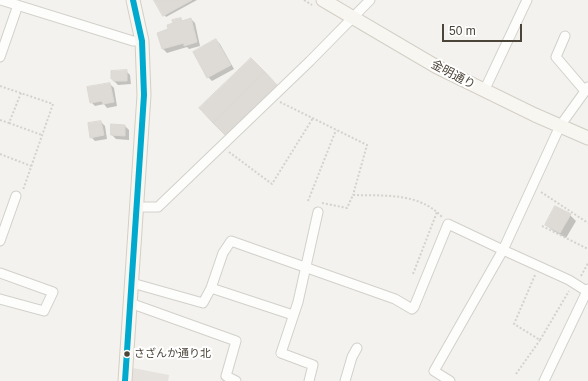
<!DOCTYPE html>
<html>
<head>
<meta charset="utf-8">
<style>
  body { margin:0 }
  #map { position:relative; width:588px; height:381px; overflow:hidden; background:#f4f2ee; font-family:Helvetica,sans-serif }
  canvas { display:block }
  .scale { position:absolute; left:442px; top:24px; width:80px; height:18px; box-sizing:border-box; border:2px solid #4b4439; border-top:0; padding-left:5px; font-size:12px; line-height:14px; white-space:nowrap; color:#4b4439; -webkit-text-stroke:3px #fff; paint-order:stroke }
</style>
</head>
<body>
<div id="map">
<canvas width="588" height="381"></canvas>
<div class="scale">50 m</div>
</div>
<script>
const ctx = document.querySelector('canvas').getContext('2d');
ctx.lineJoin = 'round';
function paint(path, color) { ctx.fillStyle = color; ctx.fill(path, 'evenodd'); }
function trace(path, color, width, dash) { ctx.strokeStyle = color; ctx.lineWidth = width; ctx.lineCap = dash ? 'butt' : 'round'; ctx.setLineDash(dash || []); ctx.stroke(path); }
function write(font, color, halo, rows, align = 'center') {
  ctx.font = font + ' Helvetica,"Noto Sans JP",sans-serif'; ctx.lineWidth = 4; ctx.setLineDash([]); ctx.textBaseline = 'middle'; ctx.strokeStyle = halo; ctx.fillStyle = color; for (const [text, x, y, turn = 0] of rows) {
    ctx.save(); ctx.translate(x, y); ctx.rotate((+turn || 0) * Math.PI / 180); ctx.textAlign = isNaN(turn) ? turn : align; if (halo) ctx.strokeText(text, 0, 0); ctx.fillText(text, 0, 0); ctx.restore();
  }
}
const parking = new Path2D(`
  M133,368L169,375L168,381H132Z`);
const shadow = new Path2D(`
  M155,0H197L166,17Z
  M180,19L183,21L191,19L195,23L200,46L189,49L187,47L167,53L163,49L170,30L174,24Z
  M216,40L220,44L234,69L212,81L208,77Z
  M126,71L130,75L131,84L118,85L112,79Z
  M110,84L114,88L117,106L107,108L104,104L95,106L91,102Z
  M101,122L105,126L107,139L95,141L91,137Z
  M112,125L125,126L129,130V140L116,139L112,135Z
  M570,215L576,221L566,238L552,230L546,224Z`);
const building = new Path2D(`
  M154,0H192L163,16Z
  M181,18L182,21L191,18L197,42L184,46V43L162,49L157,33L168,29L167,25L173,23L172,20Z
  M216,39L231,65L207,78L193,52Z
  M251,58L265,72L213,123L199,108Z
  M127,70V81H113V79H111V71Z
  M265,72L279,87L227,137L213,123Z
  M110,83L114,102L103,104L102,101L90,103L87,87Z
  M101,121L104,135L90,138L88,123Z
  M111,124L125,125V136L111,135Z
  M555,206L571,214L560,233L545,225Z`);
const path = new Path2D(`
  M304,0L312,5
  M0,86L53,104L23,190
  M280,102L367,145L353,195
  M0,120L9,123L21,93
  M9,123L42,135
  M229,152L272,184L313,118
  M0,154L31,166
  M541,192L588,223
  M308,201L336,130
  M322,203L347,208L353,195C383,196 419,192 442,217
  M542,226L588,249
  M413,274L437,212
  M535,275L514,324L540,340L569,291
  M581,276L588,263
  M516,374L540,340`);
const street = new Path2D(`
  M1,0L133,41H142
  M565,36L556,57L585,91
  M0,57L18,5
  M484,91L527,0
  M137,207H158L310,61L370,0
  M0,241L16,196
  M0,273L53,292L44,311L0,299
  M132,283L203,303L211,288
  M130,303L236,341L226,376L236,381
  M293,315L211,288L223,253L231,241L395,299L412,309L414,307L448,224L503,250L569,280L588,292
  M309,381L313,365L281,353L298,302L318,212
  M345,381L352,357L357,348
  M450,381L434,371L503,250L560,126L588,87
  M544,381L588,289`);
const secondary = new Path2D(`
  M323,0L437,67L535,115L588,138
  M125,381L144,95L142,41L133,0`);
const bus1 = new Path2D(`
  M125,381L144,95L142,41L133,0`);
const markers = [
  [127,354,3.5,"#4b4439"]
];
const busNames = [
  ["さざんか通り北",134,354]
];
const streetNames = [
  ["金明通り",453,75,28]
];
paint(parking, '#e6e3df');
paint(shadow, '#0003');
paint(building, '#dedbd6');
trace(building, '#dcd9d4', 1);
trace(street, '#d2d0cb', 11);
trace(secondary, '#d3cfc5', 15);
trace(path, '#d3d2cc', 2, [2, 2]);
trace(street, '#fdfdfc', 9);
trace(secondary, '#f7f6f1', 13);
trace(bus1, '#00a9ce', 6);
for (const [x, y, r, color] of markers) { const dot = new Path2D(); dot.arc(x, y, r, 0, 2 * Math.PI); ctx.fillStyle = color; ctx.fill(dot); trace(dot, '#fff', 1.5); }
write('11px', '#4b4439', '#fff', busNames, 'left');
write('12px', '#4b4439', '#fff', streetNames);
</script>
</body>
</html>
